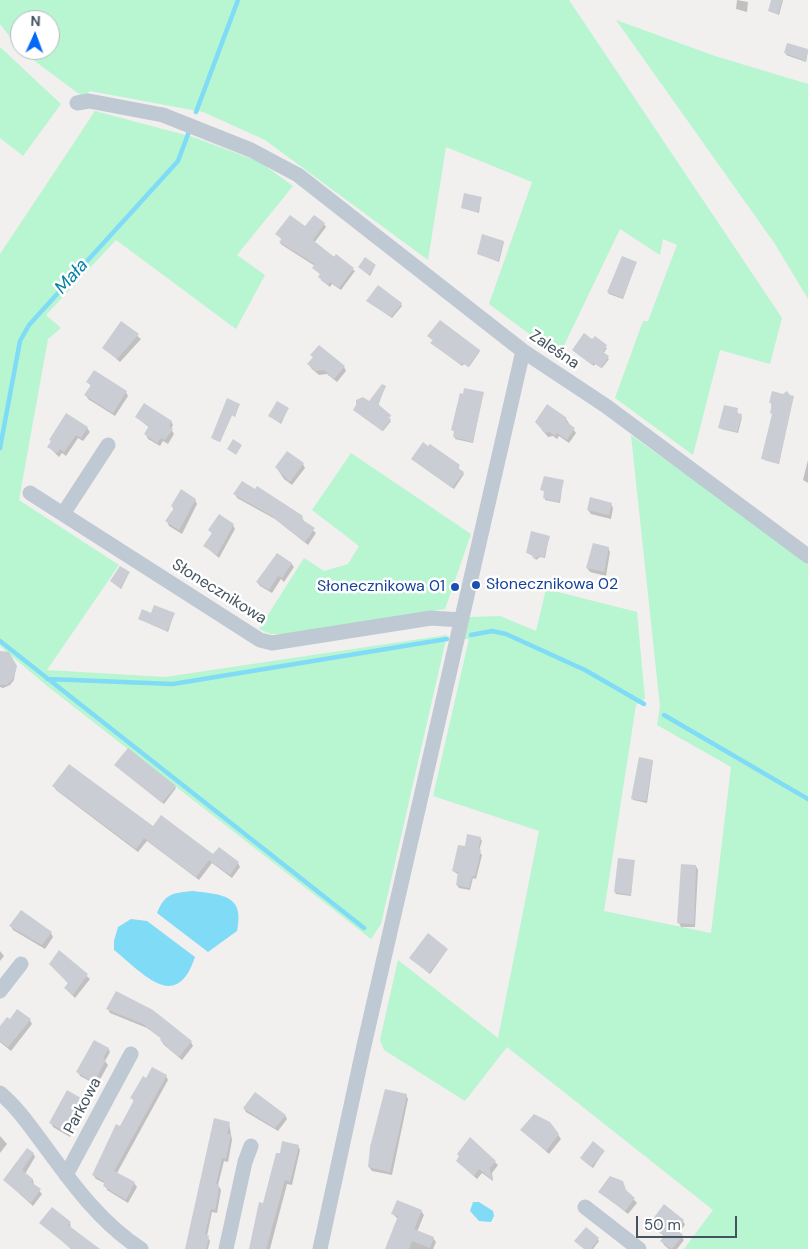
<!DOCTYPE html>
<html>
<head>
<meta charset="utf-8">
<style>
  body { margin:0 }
  #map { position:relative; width:808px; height:1249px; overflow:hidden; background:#f2efef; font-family:"DM Sans",sans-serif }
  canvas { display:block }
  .north { position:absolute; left:10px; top:10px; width:50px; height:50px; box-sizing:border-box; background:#fff; border:1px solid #b5babf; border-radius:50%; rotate:2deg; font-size:14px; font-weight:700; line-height:20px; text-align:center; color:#45525f }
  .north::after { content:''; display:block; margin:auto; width:18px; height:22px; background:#0367f8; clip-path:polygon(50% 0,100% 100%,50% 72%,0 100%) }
  .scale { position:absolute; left:636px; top:1216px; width:101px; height:22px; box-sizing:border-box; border:2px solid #45525f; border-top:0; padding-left:6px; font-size:15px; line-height:18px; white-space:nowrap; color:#45525f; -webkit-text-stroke:4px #fff; paint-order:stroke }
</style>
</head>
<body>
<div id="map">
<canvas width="808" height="1249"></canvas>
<div class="north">N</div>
<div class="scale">50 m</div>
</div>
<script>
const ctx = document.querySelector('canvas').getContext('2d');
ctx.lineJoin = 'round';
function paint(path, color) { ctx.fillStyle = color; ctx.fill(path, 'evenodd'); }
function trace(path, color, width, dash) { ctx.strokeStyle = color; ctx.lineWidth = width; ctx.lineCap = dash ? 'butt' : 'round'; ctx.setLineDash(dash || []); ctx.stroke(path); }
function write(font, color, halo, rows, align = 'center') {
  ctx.font = font + ' "DM Sans",sans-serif'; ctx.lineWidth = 5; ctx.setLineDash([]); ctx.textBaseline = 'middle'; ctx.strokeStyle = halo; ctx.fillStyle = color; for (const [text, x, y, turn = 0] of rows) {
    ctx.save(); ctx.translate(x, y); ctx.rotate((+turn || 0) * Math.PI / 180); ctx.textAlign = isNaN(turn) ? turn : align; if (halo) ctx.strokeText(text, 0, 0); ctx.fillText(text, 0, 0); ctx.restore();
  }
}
const green = new Path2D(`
  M0,0H569L782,318L770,364L720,350L693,455L615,398L643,321H648L677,245L663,239L660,255L620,229L559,356L489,304L532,182L446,147L428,260L265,140L203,112L90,91L83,97L20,50H50V20H20V50L0,24Z
  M616,20L715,56L808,84V299L775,244Z
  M0,47L61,104L23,156L0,138Z
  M95,111L193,137L260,162L293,186L237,255L265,275L236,329L116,240L46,315L61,328L48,339L19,500L119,565L47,670L165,677L447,635L381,924L371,939L46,685L0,646V254Z
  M631,435L808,561V1249H684L713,1210L507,1047L465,1101L384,1050L380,1040L398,960L498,1038L539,831L433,796L469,639H463L469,617L500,616L536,631L546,589L637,612L645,699L636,705L604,911L711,933L731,767L657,725L660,707Z
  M351,453L471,534L445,609L288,634H271L259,629L304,558L324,571L348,564L359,546L312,510Z`);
const water = new Path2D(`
  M193,891C222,895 245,894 237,931L208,952L157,913C165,893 173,893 193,891Z
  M131,919L147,921L195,957C176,1014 143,973 114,950V941L118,927Z
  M473,1202H479L493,1211L494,1216L491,1222L479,1221L470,1211Z`);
const shadow = new Path2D(`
  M737,0L748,2L747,12L736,9Z
  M772,0H783L779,15L769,11Z
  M788,44L808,51L806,62L786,55Z
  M481,198L479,213L462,208Z
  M324,224L326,227L314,243L355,271L341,290L332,284L330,287L321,280V275L314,268L315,266L282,245L280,243L282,240L277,234Z
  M504,242L499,262L478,254Z
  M636,263L623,299L609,294L608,292Z
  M375,266L370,276L359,267Z
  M367,301L401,304L402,306L392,318Z
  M121,322L141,339L120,362L104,348Z
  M440,322L480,351L469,367L464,364L462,366L433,344L434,341L430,338Z
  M593,341L607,348L603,354L609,359L602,368L595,364L594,366L574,351Z
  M314,358L344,367L346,371L337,382L327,374L319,375L311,368L309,364Z
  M88,382L126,392L128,396L115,416L88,399L86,395L91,386Z
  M385,387L378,406L391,417L385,416L391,421L383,431L354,410L369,403Z
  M483,393L473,443L455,439L456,432L452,430Z
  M793,397L779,464L764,460L773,415L771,403Z
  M239,405L235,417L232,415L220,442L213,439Z
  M288,409L281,424L270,416Z
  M737,409L738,415L742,417L738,433L721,429Z
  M67,415L87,428L90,432L83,441L78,438L66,456L62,453L59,457L49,447Z
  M136,417L171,421L173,425L171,429L174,434L168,444L163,441L160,446L148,439L146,435L150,428Z
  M566,419L576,433L569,443L559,436L557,439L553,436L548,437L542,430L541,428Z
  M412,459L459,466V470L464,474L454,489Z
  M808,460V483L803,480Z
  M303,464L305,468L292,485L284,479L276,467Z
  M563,481L560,503L545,500V492L542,490Z
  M235,494L302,517L304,522L316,533L308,545L275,519L237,498Z
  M195,500L197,504L182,534L169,526L167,521L174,510L172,506Z
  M611,504L613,508L611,519L591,514L588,510Z
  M233,525L235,529L219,558L205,546L212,534L210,530Z
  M549,537L545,558L540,557L536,560L534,556L529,554L528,553Z
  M608,548L610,552L606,576L590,572L587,568Z
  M291,563L294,567L284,582L281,579L272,593L260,586L257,582Z
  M129,573L121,589L111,581Z
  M152,614H174L168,632L139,619Z
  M0,651L16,666L14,680L10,685L3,688L0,687Z
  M653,761L647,803L633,800V799Z
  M116,766L175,787L176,788L164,804Z
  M54,786L214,856L238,863L240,867L232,878L212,863L199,880L147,841L138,852L56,790Z
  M480,838L482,841L479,851L482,855L476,879L473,878L470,890L459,888L457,885L459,875L453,871L465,848Z
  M634,861L631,896L616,894L615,892Z
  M682,866H696L698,870L695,927H681L679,923Z
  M11,926L51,933L53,937L45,949L13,930Z
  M447,950L430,974L411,959Z
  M0,951L4,956L0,961Z
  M59,952L90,979L75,998L65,988L69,984L50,964Z
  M108,1009L191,1042L193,1046L182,1060L163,1044L162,1039L147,1028L110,1013Z
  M10,1020H30L32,1024L11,1051L0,1042V1027Z
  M108,1048L110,1052L105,1061L108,1065L97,1085L80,1076L78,1072Z
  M166,1076L168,1080L117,1173L134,1183L137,1187L128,1203L107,1190L106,1184L96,1179L93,1175L134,1102L132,1098L147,1080Z
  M67,1092L80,1099L83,1103L78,1112L80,1116L70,1137L53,1127L51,1123Z
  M406,1095L408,1099L392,1175L372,1171L369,1167Z
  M244,1108L285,1115L287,1119L278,1131L246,1112Z
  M229,1123L232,1140L228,1162L224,1161L218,1185L221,1190L217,1213L212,1212L207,1236L210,1241L208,1249H186Z
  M550,1123L561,1139L549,1154L522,1130Z
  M0,1136L7,1144L0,1153Z
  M471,1139L498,1165L492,1173L493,1181L482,1173L477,1179L457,1161Z
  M298,1146L300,1150L292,1185L287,1184L270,1249H250L281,1155Z
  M604,1151L593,1168L582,1159Z
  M33,1153L35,1157L25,1174L33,1180L34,1185L42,1194L33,1206L4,1180Z
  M624,1189L637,1203L628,1214L600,1192Z
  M421,1211L424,1215L417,1232L433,1238L436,1242L433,1249H386L398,1219L393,1214Z
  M683,1221L685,1225L678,1233L684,1240L677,1249H669L664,1245L662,1241L665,1237L650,1224Z
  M41,1223H70L71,1229L97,1249H71Z
  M586,1229L599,1241L593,1249H585Z`);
const stream = new Path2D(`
  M196,112L238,0
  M0,448L20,341L29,325L178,161L190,129
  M471,635L492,631L506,634L585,670L644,704
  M0,641L364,928
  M47,679L173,684L447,639
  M664,715L808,799`);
const building = new Path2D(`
  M771,0H782L778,14L768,11Z
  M787,43L808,49L806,61L784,53Z
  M464,193L482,197L478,212L461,208Z
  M290,215L305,226L314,215L325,223L313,240L334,257L336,254L354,268L339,288L330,282L328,285L318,277L320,274L312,268L315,264L279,242L282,239L275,234Z
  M482,234L504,241L498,261L477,254Z
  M622,256L637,262L623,298L607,292Z
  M365,257L376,265L369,275L358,267Z
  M378,285L402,303L391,317L366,301Z
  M440,320L480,350L468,367L463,363L461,365L430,343L433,340L427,336Z
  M121,321L139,334L117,359L102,348Z
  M584,333L592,339L595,336L607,345L603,352L609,356L601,368L594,363L592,365L572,350Z
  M319,345L345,366L334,379L324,370L316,371L307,364L313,357L310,355Z
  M94,370L127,391L113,413L84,395L91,385L86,382Z
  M382,384L386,386L378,404L392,416L386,415L391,419L382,431L353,410L356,405V400L363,397L369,401Z
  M464,388L484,392L473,442L453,437L454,431L451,430L460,393L463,394Z
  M772,391L783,394L787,391L790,395L794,396L779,463L761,459L772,414L770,413L772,403H769Z
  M227,398L240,404L235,416L232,415L220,442L211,438Z
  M277,401L289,408L280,423L268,416Z
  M144,403L172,421L169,426L173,429L165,440L161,438L157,443L144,434L149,426L135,417Z
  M547,404L567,418L565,421L575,428L567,440L557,433L555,436L550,432L545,433L535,422Z
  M724,405L738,408L737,413L742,414L737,432L718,428Z
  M66,413L88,427L81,438L76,435L64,452L60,449L57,453L47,447L51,441L49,440Z
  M233,439L242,445L236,455L227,449Z
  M423,442L428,446L430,444L460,465L458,468L464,472L452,488L411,459Z
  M287,451L304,463L290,482L275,467Z
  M544,476L564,480L559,502L543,498L544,491L540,490Z
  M242,481L255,489L257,486L303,516L301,519L315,528L305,542L272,516L233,494Z
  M181,489L196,499L179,530L165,521L174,508L171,506Z
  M590,497L612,503L609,515L587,510Z
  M219,514L234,524L217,555L203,546L212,533L208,530Z
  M531,531L550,536L544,557L539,556L534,559L531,554L526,553Z
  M593,543L609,547L604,572L586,568Z
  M277,553L292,563L282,578L278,576L269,590L256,582Z
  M120,566L130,572L120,588L110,581Z
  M154,605L175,613L167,631L138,619L142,609L151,613Z
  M0,651L9,652L17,666L14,678L7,685H0Z
  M128,748L176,786L162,803L114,765Z
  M639,757L653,760L646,801L631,799Z
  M69,764L153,826L161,815L213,854L219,847L239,862L230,875L209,860L196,877L144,838L136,849L52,786Z
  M467,834L481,837L478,849L481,850L475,876H472L469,888L456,885L458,872L452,871L458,845L465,846Z
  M618,858L635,860L631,895L614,892Z
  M681,864L696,865L694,924L677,923Z
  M21,910L52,932L42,945L9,926Z
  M428,933L448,949L429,973L409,958Z
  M59,950L88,974L73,995L64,988L68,983L49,964Z
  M116,991L153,1010L192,1041L179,1057L160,1040L161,1038L143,1024L106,1009Z
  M17,1009L31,1019L8,1047L0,1041V1026L7,1017L10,1019Z
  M94,1040L109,1048L103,1058L106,1060L94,1082L76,1072Z
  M152,1067L167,1075L114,1171L135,1182L126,1200L103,1186L105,1182L92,1175L116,1124L120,1126L134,1100L130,1098L136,1088L143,1076L146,1078Z
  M385,1089L407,1094L390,1172L368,1167L370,1147Z
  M67,1090L81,1098L76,1109L79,1111L68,1133L49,1123Z
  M255,1092L286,1115L275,1128L243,1108Z
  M534,1114L550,1122L559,1134L546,1151L520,1130Z
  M214,1118L230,1122L227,1134H231L226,1159L222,1158L216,1184L219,1185L218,1196L215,1210L211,1209L205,1234L209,1236L206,1249H185Z
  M470,1137L496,1161L490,1168L492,1179L479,1169L474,1176L456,1161L459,1156L457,1154Z
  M282,1141L299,1145L290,1182L285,1180L266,1249H249L259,1202L263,1203L276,1153H280Z
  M593,1141L605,1151L591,1167L580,1158Z
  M27,1148L34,1153L22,1170L33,1179L31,1182L41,1189L31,1203L3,1180Z
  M610,1176L623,1181L626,1190L635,1198L625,1211L598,1192Z
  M397,1200L422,1210L414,1229L434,1237L430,1248L412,1241L409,1249H385L398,1216L391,1214Z
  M664,1204L684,1220L676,1229L683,1235L672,1249L660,1241L664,1236L649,1224Z
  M52,1207L71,1222L68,1225L100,1249H72L39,1223Z
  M586,1227L599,1238L591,1249H584L574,1241Z`);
const minor = new Path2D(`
  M77,103L89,101L163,115L251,150L298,175L523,351L606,406L808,556
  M30,493L260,640L272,643L431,618L461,620
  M63,514L108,445
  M0,991L21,964
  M0,1093C19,1109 32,1129 47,1149C74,1186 102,1224 141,1249
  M66,1175L131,1054
  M585,1207L639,1249
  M226,1249L245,1162L251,1146
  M320,1249L363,1050L523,351`);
const markers = [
  [476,585,5,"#1a4fb4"],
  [455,587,5,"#1a4fb4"]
];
const streetNames = [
  ["Zaleśna",554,350,34],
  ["Słonecznikowa",219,592,32],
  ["Parkowa",83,1106,-62]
];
const transitNames = [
  ["Słonecznikowa 02",486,585],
  ["Słonecznikowa 01",445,587,"right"]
];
const waterNames = [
  ["Mała",72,277,-48]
];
paint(green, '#b8f5d1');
paint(water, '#80dbf7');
paint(shadow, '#0003');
trace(stream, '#80dbf7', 4.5);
paint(building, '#caced4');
trace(minor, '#bec9d3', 15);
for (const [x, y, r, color] of markers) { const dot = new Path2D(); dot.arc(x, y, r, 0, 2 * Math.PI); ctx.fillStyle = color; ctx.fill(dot); trace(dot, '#fff', 2); }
write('16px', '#45525f', '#fff', streetNames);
write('16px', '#164399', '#fff', transitNames, 'left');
write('italic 18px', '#0280a6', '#fff', waterNames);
</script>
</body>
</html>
